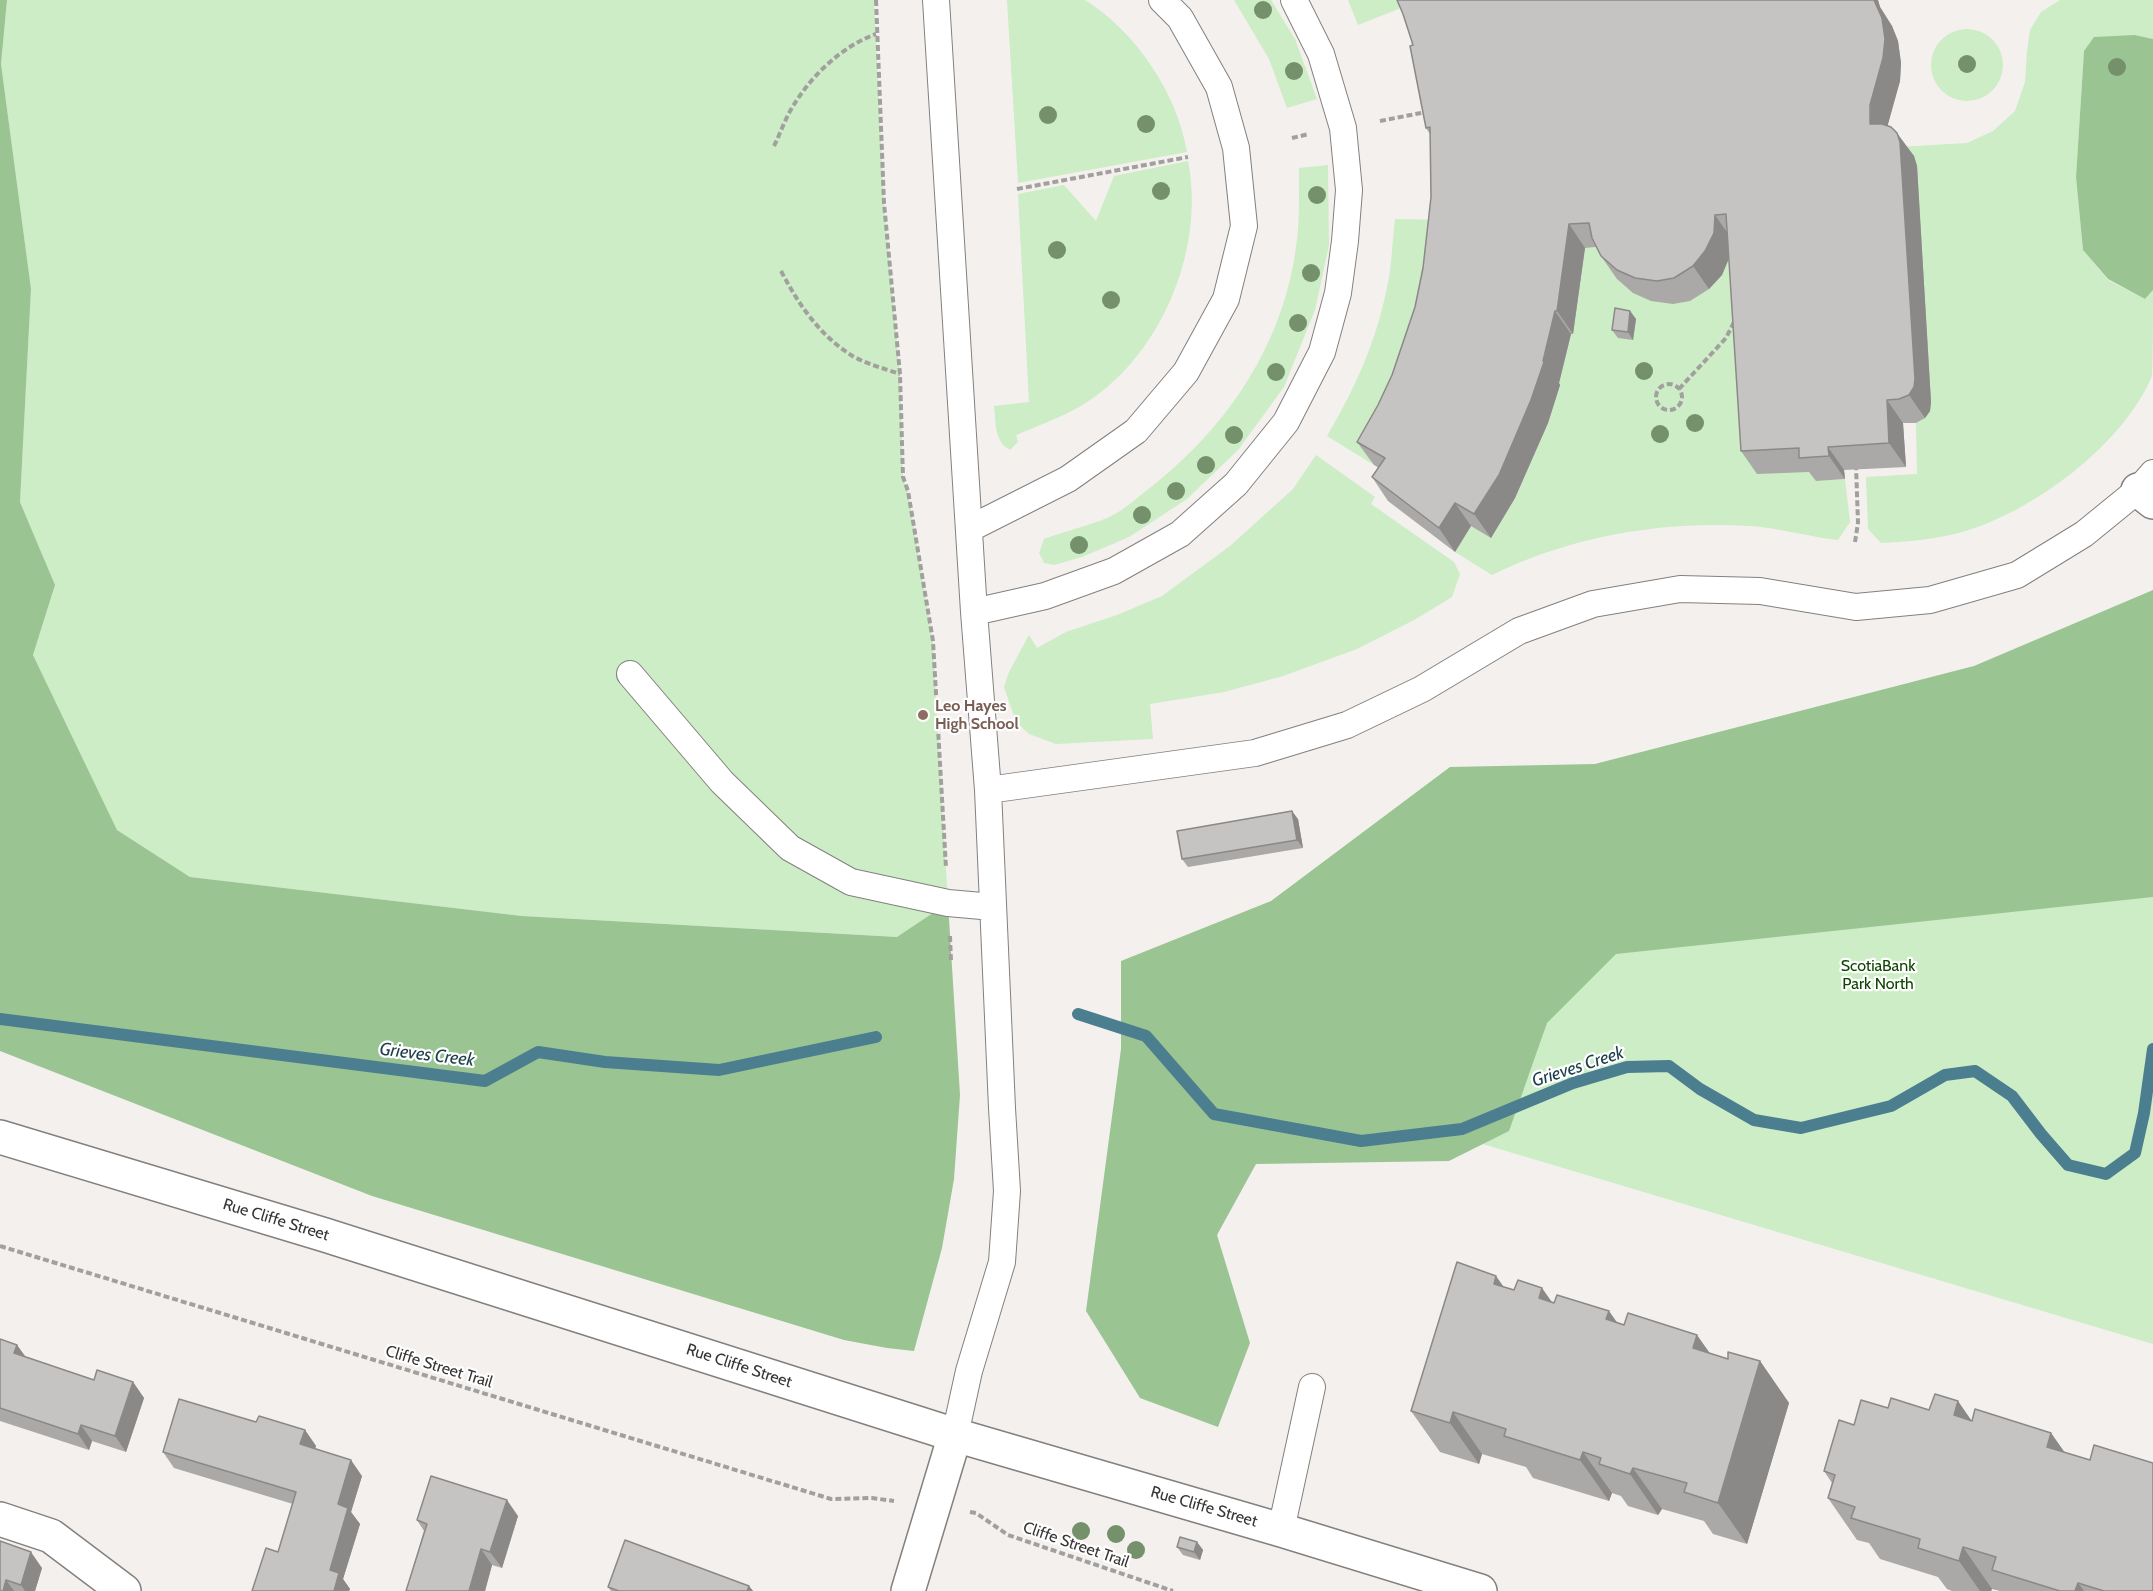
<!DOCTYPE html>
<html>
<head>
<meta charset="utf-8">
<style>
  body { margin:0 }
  canvas { display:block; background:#f3f0ee }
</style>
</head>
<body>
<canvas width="2153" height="1591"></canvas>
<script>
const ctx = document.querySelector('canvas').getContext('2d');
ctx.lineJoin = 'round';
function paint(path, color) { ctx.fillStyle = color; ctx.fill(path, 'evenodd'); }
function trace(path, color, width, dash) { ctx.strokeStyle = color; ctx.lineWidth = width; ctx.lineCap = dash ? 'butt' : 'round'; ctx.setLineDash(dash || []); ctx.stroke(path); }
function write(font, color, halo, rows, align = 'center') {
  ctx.font = font + ' Cabin,sans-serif'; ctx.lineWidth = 4.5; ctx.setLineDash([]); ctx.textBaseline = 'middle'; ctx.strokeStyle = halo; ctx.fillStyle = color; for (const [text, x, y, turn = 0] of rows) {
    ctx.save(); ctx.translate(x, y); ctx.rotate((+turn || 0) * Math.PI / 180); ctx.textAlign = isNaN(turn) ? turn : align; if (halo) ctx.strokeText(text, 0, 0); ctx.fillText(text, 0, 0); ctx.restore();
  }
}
const green = new Path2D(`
  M7,0H874L884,203L900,374L903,477L908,491L933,641L948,903L898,937L522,916L190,877L117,830L33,655L55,585L20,502L31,289L1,64Z
  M1007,0H1085C1136,32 1177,93 1187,152L1018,183Z
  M1234,0H1271L1295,39L1317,99L1287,108L1269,59Z
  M1348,0H1403L1406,6L1358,25Z
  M2060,0H2153V39L2135,35L2084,51L2076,177L2083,250L2108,280L2145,299L2153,290C2153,306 2153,366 2152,376C2123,445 2033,512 1962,532C1937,539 1907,542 1881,543L1868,529L1866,477L1917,474L1916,423L1898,147L1967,143L1993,131L2015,111L2025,82L2027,51L2030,30L2041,12Z
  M1931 65a36 36 0 1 1 72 0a36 36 0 1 1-72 0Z
  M1188,161C1206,251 1159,361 1079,407C1060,418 1037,426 1016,435L1018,442L1010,450C994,441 996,423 994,406L1029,402L1018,194L1064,185L1096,221L1114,176Z
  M1328,165L1329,245L1315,310L1284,387L1238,450L1187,499L1129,537L1082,557L1054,565L1044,563L1039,553L1044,539C1065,531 1100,523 1117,513C1127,507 1137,498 1146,491C1223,432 1280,351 1295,254C1300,226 1299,197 1299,168Z
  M1395,219L1448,220L1395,428L1374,465L1327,436C1354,390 1375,345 1386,292C1392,269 1392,243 1395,219Z
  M1605,246L1730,256L1815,472L1816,481L1845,479L1850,522L1838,540C1812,537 1786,530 1761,527C1670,519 1573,535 1492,575L1455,552L1471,526L1491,537L1515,498L1548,423L1571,334H1573L1585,248Z
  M1316,455L1375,497L1371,504L1454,562L1460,574L1452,597L1416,619L1357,649L1283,676L1224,692L1150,704L1153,739L1056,744L1029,734L1016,722L1004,687L1009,672L1029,635L1037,648L1066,632L1117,615L1162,596L1230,546L1293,489Z
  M2153,627V1344L1476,1142L1588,766L1974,666Z`);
const forest = new Path2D(`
  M0,0H7L1,64L31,289L20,502L55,585L33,655L117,830L190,877L522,916L897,937L948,903L960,1095L954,1179L942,1248L914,1351L887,1348L844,1340L372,1196L0,1051Z
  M2135,35L2153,39V290L2145,299L2108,279L2083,250L2076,177L2084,51L2094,37Z
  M2153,590V897L1616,954L1547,1023L1509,1131L1449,1161L1256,1164L1217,1235L1250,1343L1218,1427L1140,1398L1086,1311L1121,1049V961L1271,901L1450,767L1595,764L1974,666Z`);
const stream = new Path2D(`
  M1078,1014L1146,1036L1214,1114L1361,1141L1462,1129L1573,1083L1627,1067L1669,1066L1700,1089L1754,1120L1801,1128L1891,1106L1945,1075L1975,1071L2012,1096L2041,1134L2068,1165L2106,1174L2135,1153L2144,1113L2153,1049
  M0,1019L485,1081L538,1052L605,1062L719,1070L876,1037`);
const path = new Path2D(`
  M876,0L884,203L900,374L903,477L908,491L933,641L946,868
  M1380,121L1426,112
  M1292,138L1309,134
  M774,146C781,132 786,116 795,103C814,73 843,46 876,34
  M1017,189L1188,157
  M781,271C798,303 817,332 848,353C862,363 883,368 900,374
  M1656 397a13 13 0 1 1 26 0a13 13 0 1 1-26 0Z
  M1679,389L1726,338L1734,322
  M1855,542L1858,523L1856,465
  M950,936L951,961
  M0,1246L831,1499L872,1498L894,1501
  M970,1512L976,1513L1008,1535L1173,1591`);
const lane = new Path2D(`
  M936,0L974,612L988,790L1002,1108L1007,1191L1002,1262L969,1371L955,1435
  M969,529L1068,479L1136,431L1186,372L1226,299L1244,226L1236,148L1219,87L1180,18L1162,0
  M974,612L1045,596L1114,571L1180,534L1236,484L1286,422L1322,352L1338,293L1345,241L1349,190L1343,128L1321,54L1294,0
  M630,674L722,782L790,848L851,882L948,903L993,907
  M988,790L1255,753L1347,725L1422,689L1519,631L1593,604L1680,589L1760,591L1856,607L1930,600L2017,575L2084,534L2138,490L2153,473
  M1281,1530L1312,1387`);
const street = new Path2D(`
  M2138,490L2153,502
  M0,1519L51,1536L124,1591
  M908,1591L955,1435`);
const secondary = new Path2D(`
  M0,1137L325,1235L955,1435L1281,1530L1480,1591`);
const trees = [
  [1263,10],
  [1967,64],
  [2117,67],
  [1294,71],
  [1048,115],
  [1146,124],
  [1161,191],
  [1317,195],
  [1057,250],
  [1311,273],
  [1111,300],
  [1298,323],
  [1644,371],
  [1276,372],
  [1695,423],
  [1660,434],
  [1234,435],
  [1206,465],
  [1176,491],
  [1142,515],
  [1079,545],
  [1081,1531],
  [1116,1534],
  [1136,1550]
];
const wall = new Path2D(`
  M1397,0H1878L1880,7L1892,26L1898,41L1901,63L1900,81L1887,126L1914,156L1917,166L1931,402L1930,411L1925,418L1916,423H1903L1906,467L1844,470L1845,479L1816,481L1809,472L1757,474L1741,451L1729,258L1722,275L1709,289L1690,301L1673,304L1651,301L1633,293L1617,279L1601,256L1596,247L1585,248L1573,334H1571L1559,383L1560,385L1548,423L1515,498L1491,538L1471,526L1455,552L1388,501L1372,477L1379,468L1374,465L1357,442L1378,405L1392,375L1415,307L1423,268L1431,197L1430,134L1426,128L1413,45L1403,14Z
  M1630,311L1636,319L1633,340L1618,338L1612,330Z
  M1298,819L1303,848L1188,867L1182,859Z
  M1505,1287L1617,1322L1728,1359L1760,1361L1789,1403L1747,1544L1713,1534L1704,1521L1662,1509L1658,1515L1628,1506L1621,1496L1612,1493L1609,1501L1533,1478L1526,1467L1482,1454L1479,1464L1440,1452L1411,1411Z
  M0,1339L17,1345L26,1357L94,1380L133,1382L144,1398L126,1452L92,1441L89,1450L0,1421Z
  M1888,1408L1929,1410L1971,1421L2051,1433L2064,1452L2153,1591H2000L1992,1589L1991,1591H1952L1947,1589L1938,1577L1880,1559L1869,1543L1857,1540L1828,1498L1832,1483L1824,1471L1854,1425Z
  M256,1422L305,1430L316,1446L315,1449L362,1476L351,1512L360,1524L343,1579L350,1589L349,1591H252L278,1552L293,1504L174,1468L163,1452Z
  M518,1516L502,1568L492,1565L485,1591H406L424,1531L417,1520Z
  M0,1541L42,1568L35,1591H0Z
  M1197,1542L1203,1550L1200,1560L1183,1555L1177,1547Z
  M749,1586L753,1591H611L608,1587Z`);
const shadedWall = new Path2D(`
  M1874,0H1878L1880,7L1892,26L1898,41L1901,63L1900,81L1887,128L1870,124Z
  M1897,133L1914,156L1917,166L1931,402L1930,411L1925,418L1909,395Z
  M1715,215L1731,238L1730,256L1722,275L1709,289L1693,266Z
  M1569,224L1585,248L1573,334L1557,311Z
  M1555,311L1571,334L1559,383L1560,385L1548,423L1515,498L1491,538L1474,514L1543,361Z
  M1630,311L1636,319L1633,340L1628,332Z
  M1887,400L1903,423L1906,467L1889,443Z
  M1828,447L1844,470L1845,479L1829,456Z
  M1455,503L1471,526L1455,552L1439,528Z
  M1292,811L1298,819L1303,848L1297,840Z
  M1496,1276L1525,1317L1494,1284Z
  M1542,1288L1571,1329L1539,1298Z
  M1609,1311L1638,1352L1606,1319Z
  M1697,1335L1726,1376L1693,1348Z
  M17,1345L28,1361L14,1353Z
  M1760,1361L1789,1403L1747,1544L1718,1503Z
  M133,1382L144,1398L126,1452L115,1436Z
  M1958,1401L1987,1443L1954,1415Z
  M1453,1412L1482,1454L1479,1464L1450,1423Z
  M81,1425L92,1441L89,1450L78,1434Z
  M305,1430L316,1446L311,1460L300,1444Z
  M2051,1433L2080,1474L2047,1447Z
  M1583,1452L1612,1493L1609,1501L1580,1460Z
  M351,1460L362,1476L351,1512L360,1524L343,1579L350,1589L349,1591H334L330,1570L338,1504Z
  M1633,1468L1662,1509L1658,1515L1630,1474Z
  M507,1500L518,1516L502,1568L490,1552Z
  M1197,1542L1203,1550L1200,1560L1194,1552Z
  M1963,1547L1992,1589L1991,1591H1980L1959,1561Z
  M481,1549L492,1565L485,1591H469Z
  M31,1552L42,1568L35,1591H25L21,1585Z
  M6,1580L14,1591H3Z
  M2078,1583L2084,1591H2075Z
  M749,1586L753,1591H747Z`);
const building = new Path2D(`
  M1397,0H1874L1882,18L1885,39L1883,58L1870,105V124H1882L1891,127L1897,133L1900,142L1915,379L1914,387L1909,395L1899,399L1887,400L1889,443L1828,447L1829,456L1799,458V448L1741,451L1726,214L1715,215L1714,233L1705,251L1693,266L1674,278L1657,281L1635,278L1617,270L1601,256L1592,238L1589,223L1569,224L1557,311H1555L1543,361L1544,362L1531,400L1499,475L1474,514L1455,503L1439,528L1372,477L1385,458L1357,442L1378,405L1392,375L1415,307L1423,268L1431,197L1430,127L1426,128L1410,46L1413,45L1403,14Z
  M1615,308L1630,311L1628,332L1612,330Z
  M1292,811L1297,840L1182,859L1177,831Z
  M1457,1262L1496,1276L1494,1284L1514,1290L1518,1280L1542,1288L1539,1298L1554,1303L1557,1295L1609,1311L1606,1319L1624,1325L1628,1313L1697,1335L1693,1348L1728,1359V1352L1760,1361L1718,1503L1684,1492L1687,1483L1633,1468L1630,1474L1599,1464L1601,1458L1583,1452L1580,1460L1504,1436L1506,1429L1453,1412L1450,1423L1411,1411Z
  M0,1339L17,1345L14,1353L94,1380L97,1370L133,1382L115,1436L81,1425L78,1434L0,1408Z
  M1935,1394L1958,1401L1954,1415L1972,1421L1975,1409L2051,1433L2047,1447L2090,1460L2094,1445L2153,1463V1591H2104L2078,1583L2075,1591H2060L1992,1570L1996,1557L1963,1547L1959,1561L1918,1548L1920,1539L1851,1518L1855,1507L1828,1498L1835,1475L1824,1471L1839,1420L1854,1425L1861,1400L1888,1408L1891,1398L1929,1410Z
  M179,1399L256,1422L259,1416L305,1430L300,1444L351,1460L338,1504L348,1508L330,1570L339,1573L334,1591H252L266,1548L278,1552L296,1492L163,1452Z
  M431,1476L507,1500L490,1552L481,1549L469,1591H406L427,1524L417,1520Z
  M1180,1537L1197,1542L1194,1552L1177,1547Z
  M625,1540L749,1586L747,1591H619L608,1587Z
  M0,1541L31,1552L21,1585L6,1580L3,1591H0Z`);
const markers = [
  [923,715,6,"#8d6e63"]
];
const educationNames = [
  ["Leo Hayes",935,706],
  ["High School",935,724]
];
const parkNames = [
  ["ScotiaBank",1878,966],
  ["Park North",1878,984]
];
const streetNames = [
  ["Rue Cliffe Street",276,1220,17],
  ["Rue Cliffe Street",739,1366,18],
  ["Cliffe Street Trail",439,1367,17],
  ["Rue Cliffe Street",1204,1507,16],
  ["Cliffe Street Trail",1076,1545,19]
];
const waterNames = [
  ["Grieves Creek",427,1055,7],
  ["Grieves Creek",1578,1067,-18]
];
paint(green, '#ccedc5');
paint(forest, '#9bc493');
trace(stream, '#4b7e8e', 12);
trace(lane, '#83807e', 28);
trace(street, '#83807e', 36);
trace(secondary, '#83807e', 36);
trace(path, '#a2a09e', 4, [6, 3]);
trace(lane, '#fff', 26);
trace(street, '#fff', 33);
trace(secondary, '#fff', 33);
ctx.fillStyle = '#74916b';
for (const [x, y] of trees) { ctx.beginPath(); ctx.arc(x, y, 9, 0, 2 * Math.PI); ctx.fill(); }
paint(wall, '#aaa9a7');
paint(shadedWall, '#8b8988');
paint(building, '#c6c4c2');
trace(building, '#8b8988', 1.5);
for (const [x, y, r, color] of markers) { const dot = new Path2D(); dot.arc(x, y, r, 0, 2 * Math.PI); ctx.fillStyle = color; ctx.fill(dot); trace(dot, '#fffefe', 2); }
write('bold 16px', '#785e54', '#fffefe', educationNames, 'left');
write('16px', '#0d4400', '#fffefe', parkNames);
write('16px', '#363534', '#fffefe', streetNames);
write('italic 18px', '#1c3f4a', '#fffefe', waterNames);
</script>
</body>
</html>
